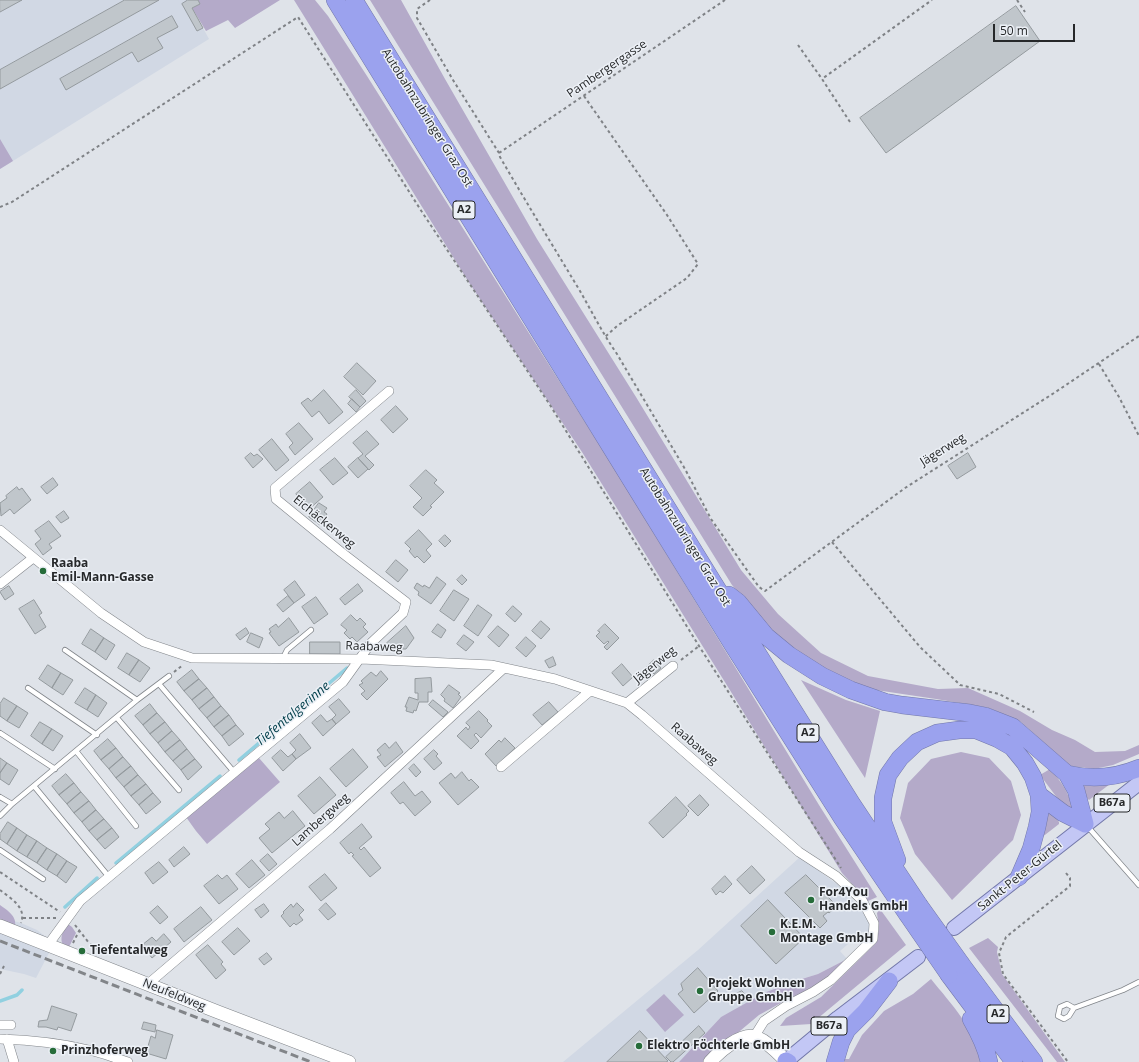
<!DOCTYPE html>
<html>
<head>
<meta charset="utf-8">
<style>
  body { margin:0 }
  #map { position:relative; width:1139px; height:1062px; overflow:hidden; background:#dfe3e9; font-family:"Open Sans",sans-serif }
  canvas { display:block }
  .scale { position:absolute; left:993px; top:24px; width:82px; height:18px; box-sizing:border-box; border:2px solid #26282a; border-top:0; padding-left:5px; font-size:12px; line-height:14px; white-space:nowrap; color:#26282a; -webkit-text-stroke:3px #ecf0f6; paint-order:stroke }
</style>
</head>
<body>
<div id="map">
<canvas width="1139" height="1062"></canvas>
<div class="scale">50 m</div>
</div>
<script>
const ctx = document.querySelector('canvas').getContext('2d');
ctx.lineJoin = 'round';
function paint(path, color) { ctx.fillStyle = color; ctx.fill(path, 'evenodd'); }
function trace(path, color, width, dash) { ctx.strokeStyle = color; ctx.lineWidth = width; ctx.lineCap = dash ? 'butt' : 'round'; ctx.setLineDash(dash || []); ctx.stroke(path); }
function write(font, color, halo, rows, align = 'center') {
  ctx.font = font + ' "Open Sans",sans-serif'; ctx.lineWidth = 3; ctx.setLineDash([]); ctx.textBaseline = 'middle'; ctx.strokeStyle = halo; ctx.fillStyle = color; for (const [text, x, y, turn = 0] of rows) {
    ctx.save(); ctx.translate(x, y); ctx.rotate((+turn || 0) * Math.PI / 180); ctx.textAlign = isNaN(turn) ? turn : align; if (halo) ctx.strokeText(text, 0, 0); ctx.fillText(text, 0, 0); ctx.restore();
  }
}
const built = new Path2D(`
  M0,0H198L200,4L192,8L209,39L0,169Z
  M800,857L838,885L865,914L871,927V933L862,932L840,951L847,959L818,974L792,982L721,1017L679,1062H563L698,950Z
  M0,917L21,923L37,930L46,937L50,951L36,978L24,974L0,969Z`);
const green = new Path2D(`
  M198,0H280L235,28L228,20L206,31L192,8L200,4Z
  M294,0H315L328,16L367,76L619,476L819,805L877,897L868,901L842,873L728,687L582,452L468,281Z
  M370,0H401L445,79L537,239L636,397L741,570L778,614L821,653L868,676L938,689L968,688L1020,711L1052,730L1075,740L1095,752L1125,751L1139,745V754L1113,765L1094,769L1070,766L1021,722L989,708L936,699L869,689L821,669L767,627L732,585Z
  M0,139L13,161L0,169Z
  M801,680L846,700L880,711L865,778Z
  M961,752L989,758L1011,781L1021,815L1013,840L952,900L915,854L900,818L908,783L931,759Z
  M259,758L280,782L207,844L196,831L186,817Z
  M1050,769C1062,782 1069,793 1073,810L1058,799L1040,775Z
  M1081,782L1110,784L1089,800L1087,798Z
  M1048,807L1059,822V824L1041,838Z
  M0,905C7,910 17,916 15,926L0,919Z
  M880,909L906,945L811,1024L780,1026L786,1018L821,997L876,943L879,929L877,913Z
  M68,924L72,927L76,933L69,947L62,943C60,935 64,930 68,924Z
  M988,938L998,947L997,952L1002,974L1065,1062H1057L969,948Z
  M847,959L828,983L788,999L759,1015L703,1062H679L721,1017L764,993L792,982L818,974Z
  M931,979C951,1004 976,1029 980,1062H845V1059H849L862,1035L884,1011L913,994Z
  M664,994L684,1015L665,1032L646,1010Z`);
const stream = new Path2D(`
  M239,760L347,668
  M116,863L220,776
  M65,907L97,878
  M0,1001L17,995L22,990`);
const building = new Path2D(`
  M0,0H22L0,12Z
  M125,0H159L0,89V70Z
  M188,0H198L200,4L192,8L203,28L197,31L182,4Z
  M1016,6L1040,41L886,153L860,118Z
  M172,16L178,27L157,38L163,48L138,62L132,52L66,90L60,79Z
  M357,363L376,381L363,395L344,377Z
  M324,390L343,412L329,424L319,411L312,417L301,403L308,398L311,401Z
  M356,390L366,401L360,407L349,397Z
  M352,399L360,407L356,412L348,404Z
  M396,406L408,419L393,433L381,420Z
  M299,423L313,439L295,455L289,447L293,443L286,434Z
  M367,431L379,444L365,456L374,465L369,470L358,458L363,454L353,443Z
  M272,439L289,460L276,471L259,450Z
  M251,453L254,456L257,454L263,459L253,468L245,458Z
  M968,453L976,467L957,479L948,466Z
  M335,458L348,473L333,485L320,470Z
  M358,458L368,469L358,478L348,467Z
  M426,470L437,480L434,483L444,492L430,506L432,507L423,516L413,507L422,498L410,486Z
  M53,478L58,485L47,494L41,487Z
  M310,482L323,497L309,509L296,494Z
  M17,487L19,490L22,488L31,500L14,514L10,509L1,516L0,503L7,498L6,496Z
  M319,503L327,508L324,512L327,514L320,525L309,517Z
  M64,511L69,518L61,523L56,517Z
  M49,521L61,536L49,544L52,548L43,555L35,544L41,539L35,531Z
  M419,530L432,544L426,550L431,556L424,563L417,556L415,558L409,551L411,549L405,543Z
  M445,535L451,541L445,547L439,541Z
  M396,560L408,570L398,582L386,572Z
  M462,575L467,580L462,585L457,580Z
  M437,577L446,584L431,604L418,595L419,592L414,588L417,583L423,587L424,585L429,588Z
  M295,581L305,595L294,603L284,590Z
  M358,584L363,591L345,605L340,599Z
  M9,586L14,594L5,600L0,592Z
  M454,590L469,599L454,621L440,611Z
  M288,596L294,603L283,612L277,605Z
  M316,597L328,614L314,624L302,607Z
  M34,600L42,613L39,615L46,627L35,634L19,609Z
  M478,605L492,615L478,636L464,626Z
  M513,606L522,614L515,622L506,614Z
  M351,615L357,621L360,618L366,624L363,627L368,632L357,642L352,637L350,639L344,633L347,630L341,625Z
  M289,618L299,632L279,646L269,633L271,632L269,629L276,624L278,627Z
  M541,621L550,629L541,639L532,631Z
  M438,624L446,630L441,638L432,632Z
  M605,624L619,638L607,650L604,647L609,642L608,641L604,644L596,636L600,632L598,631Z
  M406,626L414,638L406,649H394L387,643Z
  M498,626L509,635L499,647L488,637Z
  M246,628L249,633L240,640L236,635Z
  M91,629L104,638L95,652L82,644Z
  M251,633L263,638L259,648L247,642Z
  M464,635L474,642L466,651L457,644Z
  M526,637L536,646L526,657L516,648Z
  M104,638L115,645L106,660L95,652Z
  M310,642H340V654H310Z
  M127,653L139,660L129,675L118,668Z
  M553,657L556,665L549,668L545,661Z
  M139,660L150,668L140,682L129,675Z
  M654,660L661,668L654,674L647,667Z
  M622,664L633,677L623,686L612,673Z
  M48,665L61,673L52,688L39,679Z
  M192,670L199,679L184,691L177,682Z
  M381,671L388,679L367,700L361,694L365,691L359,685L363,683L361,681L371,672L376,676Z
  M61,673L73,680L63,695L52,688Z
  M431,678L432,692H428V702H419L416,711L414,710L413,713L406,711L407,707H405L409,697L418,700V693H415V679Z
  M199,679L207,688L192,700L184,691Z
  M449,685L460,693L458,694L461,697L453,708L444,701L445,699L441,695Z
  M85,688L96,695L87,710L75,703Z
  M207,688L214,697L199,709L192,700Z
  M96,695L107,703L98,717L87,710Z
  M214,697L221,706L207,718L199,709Z
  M4,698L17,706L7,721L0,716V704Z
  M339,699L350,712L336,724L332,719L336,715L329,707Z
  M433,700L448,712L443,717L429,705Z
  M549,702L558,712L542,725L533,715Z
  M150,704L157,713L143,725L135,716Z
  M17,706L28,713L19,728L7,721Z
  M221,706L229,715L214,727L207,718Z
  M479,711L488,720L487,721L492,726L481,738L476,733L474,735L479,741L471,749L457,736L466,727L468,730L470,727L466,723Z
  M157,713L165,722L150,734L143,725Z
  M229,715L236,725L222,736L214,727Z
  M321,715L327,722L332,719L336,724L323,736L312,723Z
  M40,722L52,729L42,744L31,736Z
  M165,722L172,731L158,743L150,734Z
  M236,725L244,734L229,746L222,736Z
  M52,729L63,736L53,751L42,744Z
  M172,731L180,740L165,752L158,743Z
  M300,734L311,748L296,759L292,754L296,750L290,743Z
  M505,738L515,748L496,766L485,754L499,740L501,742Z
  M108,739L116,748L101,760L94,751Z
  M180,740L187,749L173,761L165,752Z
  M396,742L403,752L385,767L377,757L381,755L377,750L385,743L389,748Z
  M116,748L123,757L109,769L101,760Z
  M187,749L195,759L181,770L173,761Z
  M353,749L368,767L346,787L330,769Z
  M281,750L288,757L292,754L296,759L283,771L272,758Z
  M434,750L438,754L436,756L442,763L434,770L424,759Z
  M123,757L131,766L116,778L109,769Z
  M0,758L7,763L0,773Z
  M195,759L202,767L188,780L181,770Z
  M7,763L18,770L9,785L0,779V773Z
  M414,764L421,772L416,777L409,769Z
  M131,766L138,775L124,787L116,778Z
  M462,772L469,781L471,779L479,787L458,805L439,783L451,773L455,778Z
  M66,774L74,783L59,795L52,786Z
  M138,775L146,784L131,796L124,787Z
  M320,777L336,795L314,814L298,796Z
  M404,782L415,796L422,791L431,802L415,816L403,802L400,804L391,793Z
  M74,783L81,792L67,804L59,795Z
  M146,784L153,793L139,805L131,796Z
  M81,792L89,801L74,813L67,804Z
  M153,793L161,802L146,814L139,805Z
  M700,795L709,805L698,816L688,806Z
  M676,797L689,811L686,814L687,815L663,838L649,823Z
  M89,801L96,810L82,822L74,813Z
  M96,810L104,819L89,831L82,822Z
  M293,811L305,826L272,853L259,838L270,829L265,824L279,812L284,818Z
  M104,819L112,828L97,840L89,831Z
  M8,822L17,828L7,844L0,839V834Z
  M362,824L372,837L359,848L361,850L364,847L381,868L370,877L352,856L354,855L351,852L349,854L340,843Z
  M17,828L27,835L17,851L7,844Z
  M112,828L119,837L105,849L97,840Z
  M27,835L37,841L27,857L17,851Z
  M37,841L47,848L37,863L27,857Z
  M184,847L190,854L174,867L169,860Z
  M47,848L57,854L47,870L37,863Z
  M57,854L67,861L57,876L47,870Z
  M268,854L277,864L269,871L260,861Z
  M252,860L265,875L249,888L236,874Z
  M67,861L77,867L66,883L57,876Z
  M159,862L168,872L153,884L145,873Z
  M752,866L765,880L750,894L737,880Z
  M325,874L337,888L321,901L309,887Z
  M218,875L222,879L227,875L238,889L219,904L204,886Z
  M806,875L837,906L829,913L828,912L823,916L827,921L820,928L785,893Z
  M725,876L732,884L723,893L720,891L716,895L712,889Z
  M768,900L804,938L776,964L741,926Z
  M297,903L304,910L299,915L303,920L296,925L294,923L290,927L281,916L284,913L283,912L291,904L293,907Z
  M326,903L336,914L328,920L319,910Z
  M264,904L269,911L261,918L255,910Z
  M158,906L168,917L160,924L150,913Z
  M201,907L212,920L184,942L174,929Z
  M238,928L250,941L234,955L222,942Z
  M164,934L171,942L152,958L142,945L152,937L156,941Z
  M208,945L223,962L221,964L226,970L216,979L196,955Z
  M267,953L272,959L264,965L259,959Z
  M698,968L718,991L694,1013L678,994L683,990L681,984Z
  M742,991L747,996L743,999L738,993Z
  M52,1006L77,1014L71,1031L58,1027L57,1030L46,1027H38L39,1021L47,1020Z
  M144,1022L156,1025L155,1032L142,1029Z
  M699,1026L705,1033L673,1062H671L666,1057Z
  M157,1030L173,1035L166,1059L146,1053L151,1036L155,1038Z
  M640,1031L668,1061L666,1062H607Z`);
const path = new Path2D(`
  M430,0L417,9V18L453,80L499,153L500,157C526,202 553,246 580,291C592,312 603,334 617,354L685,469L711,519L749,573L759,587L765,591L905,488L1054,393L1139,336
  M1017,0L1025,12
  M798,45L822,79
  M584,96L667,215L698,264L687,278L617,326L605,337
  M850,122L822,79L932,0
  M499,153L725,0
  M0,207L12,202L298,17L422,212L550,405L699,646L841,868
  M1099,364L1119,397L1139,436
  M832,542L920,647L956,681L960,685L999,694L1034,712
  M681,660L699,646
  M174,672L183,665
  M0,872L60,912
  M1066,873L1070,878V886L1006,937L999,953L1003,974L1068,1062
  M0,890C10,898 27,907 21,923
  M23,918H56
  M75,925L89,943L101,952
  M73,943L79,931
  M0,974L4,966`);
const lane = new Path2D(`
  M65,650L137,700
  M283,658L287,650L311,630
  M159,684L234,772
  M28,688L97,735
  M117,718L179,790
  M0,733L55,769
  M76,751L136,826
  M34,786L109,877
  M0,797L12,804L0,816
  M12,804L137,700L169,676
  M1088,827L1139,885
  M0,850L43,879
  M1067,1004L1074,1008L1069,1016L1064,1019L1058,1016L1060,1007Z
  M1074,1008L1123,990L1139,982`);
const street = new Path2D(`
  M0,530L101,613L144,642L192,658L361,659L491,665L555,679L627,703L642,715L799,852L836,876L862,900L874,923L873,939L831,980L813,992L786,1006L764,1021L754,1037
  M0,584L33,558
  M627,703L673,666
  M501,767L590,691
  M48,945L80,901L343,682L371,643L403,613L406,602L341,552L276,499L275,488L389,391
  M148,984L330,829L504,668
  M0,1025H11
  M0,1039C30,1040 60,1043 89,1050C102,1053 115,1058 128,1062
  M7,1039L14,1062`);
const secondary = new Path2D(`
  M0,926L218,1012L349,1062
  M710,1062C719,1052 741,1032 756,1037C768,1042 777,1052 786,1061`);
const primary = new Path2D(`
  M954,928L1139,783
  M785,1062L838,1018L918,957`);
const highway = new Path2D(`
  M335,0L734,647L842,818L907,914
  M354,0L713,582L852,804L919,905
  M729,595L738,602L766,636L789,655L822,676L851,690L885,702L902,705L970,713L985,716L1013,727L1067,774L1076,790L1085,824
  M1067,774C1092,780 1115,778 1139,768
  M1039,795L1063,813L1085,824
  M897,860L883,822V798L888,775L900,758L917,742L937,733L959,730H976L998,739L1012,747L1025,763L1033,777L1039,795L1040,812L1037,827L1031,849L1019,877
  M962,965L1034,1062
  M949,975L1014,1062
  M971,1019C979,1033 986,1046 989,1062
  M786,1061L788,1062
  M835,1062L841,1042L847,1030L866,1011L889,981`);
const rail = new Path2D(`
  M0,941L311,1062`);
const highwayBridge = new Path2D(`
  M919,905L962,965
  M907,914L949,975`);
const markers = [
  [43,571,4,"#266c39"],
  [811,900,4,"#266c39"],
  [772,932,4,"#266c39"],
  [82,951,4,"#266c39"],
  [700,991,4,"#266c39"],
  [639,1046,4,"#266c39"],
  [53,1051,4,"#266c39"]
];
const shields = [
  [464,210,22],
  [808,733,22],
  [1112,803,36],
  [998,1014,22],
  [829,1026,36]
];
const shieldNames = [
  ["A2",464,210],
  ["A2",808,733],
  ["B67a",1112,803],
  ["A2",998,1014],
  ["B67a",829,1026]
];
const streetNames = [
  ["Pambergergasse",607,69,-34],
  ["Autobahnzubringer Graz Ost",427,118,58],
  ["Jägerweg",943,450,-32],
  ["Eichäckerweg",324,522,39],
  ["Autobahnzubringer Graz Ost",685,537,58],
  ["Raabaweg",374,647,2],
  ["Jägerweg",655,665,-39],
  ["Raabaweg",694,744,41],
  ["Lambergweg",321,820,-42],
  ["Sankt-Peter-Gürtel",1020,876,-39],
  ["Neufeldweg",174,995,22]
];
const poiNames = [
  ["Raaba",51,564],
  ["Emil-Mann-Gasse",51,578],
  ["For4You",819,893],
  ["Handels GmbH",819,907],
  ["K.E.M.",780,925],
  ["Montage GmbH",780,939],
  ["Tiefentalweg",90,951],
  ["Projekt Wohnen",708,984],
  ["Gruppe GmbH",708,998],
  ["Elektro Föchterle GmbH",647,1046],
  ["Prinzhoferweg",61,1051]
];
const waterNames = [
  ["Tiefentalgerinne",293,714,-40]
];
paint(built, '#d1d8e4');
paint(green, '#b4aac9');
trace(stream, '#91d0e0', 3.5);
paint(building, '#c0c6cb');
trace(building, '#949a9e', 1);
trace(lane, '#81858a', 6);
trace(street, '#81858a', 10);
trace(secondary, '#81858a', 14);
trace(primary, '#7277a9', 16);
trace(highway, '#7277a9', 18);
trace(path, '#7f8286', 2, [3, 3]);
trace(lane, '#fff', 4.5);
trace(street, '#fff', 9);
trace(secondary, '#fff', 13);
trace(primary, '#c3c7f5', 14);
trace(highway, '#9ba2ee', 17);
trace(rail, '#828589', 3, [8, 4]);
trace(highwayBridge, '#7277a9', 18, []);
trace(highwayBridge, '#9ba2ee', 17);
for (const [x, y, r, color] of markers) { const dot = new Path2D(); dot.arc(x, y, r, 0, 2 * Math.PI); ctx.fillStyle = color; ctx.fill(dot); trace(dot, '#ecf0f6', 1.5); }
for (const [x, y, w] of shields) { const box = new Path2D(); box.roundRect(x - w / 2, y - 9, w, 18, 3); ctx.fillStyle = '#ecf0f6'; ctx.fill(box); trace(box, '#26282a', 1); }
write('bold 11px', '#26282a', null, shieldNames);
write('12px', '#26282a', '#ecf0f6', streetNames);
write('bold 12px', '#26282a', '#ecf0f6', poiNames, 'left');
write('italic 13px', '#013e4a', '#ecf0f6', waterNames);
</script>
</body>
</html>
